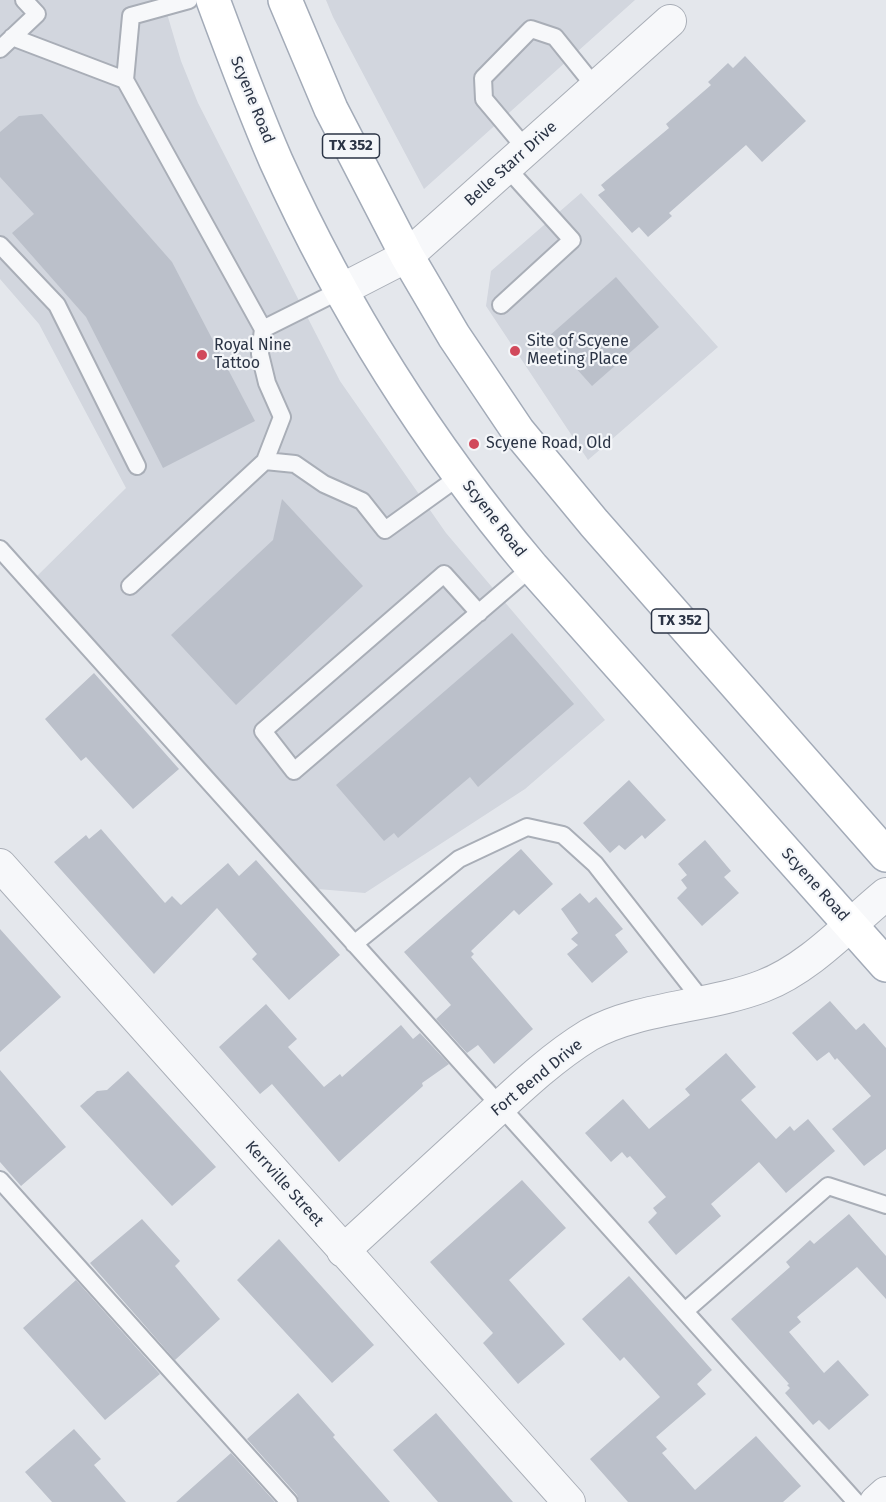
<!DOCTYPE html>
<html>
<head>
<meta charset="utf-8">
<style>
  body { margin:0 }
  canvas { display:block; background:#e4e7ec }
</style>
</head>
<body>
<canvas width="886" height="1502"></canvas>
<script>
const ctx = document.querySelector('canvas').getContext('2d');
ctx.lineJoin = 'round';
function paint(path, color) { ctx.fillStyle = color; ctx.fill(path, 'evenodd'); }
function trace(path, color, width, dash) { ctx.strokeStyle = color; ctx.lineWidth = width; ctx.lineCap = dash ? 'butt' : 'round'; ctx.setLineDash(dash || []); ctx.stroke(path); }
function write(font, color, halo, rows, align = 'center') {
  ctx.font = font + ' "Fira Sans",sans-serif'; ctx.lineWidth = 4.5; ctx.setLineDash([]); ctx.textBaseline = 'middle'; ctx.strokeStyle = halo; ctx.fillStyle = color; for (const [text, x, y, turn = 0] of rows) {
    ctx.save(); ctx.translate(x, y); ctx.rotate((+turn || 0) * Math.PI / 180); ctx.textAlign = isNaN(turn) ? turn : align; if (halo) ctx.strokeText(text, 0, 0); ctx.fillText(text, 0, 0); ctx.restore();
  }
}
const built = new Path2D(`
  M0,0H163L181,61L198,103L340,381L446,533L605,720L525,789L365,893L306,888L35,578L126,488L39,324L0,279Z
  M326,0H635L424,189L333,17Z
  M581,193L718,347L588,460L486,306L491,271Z`);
const building = new Path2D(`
  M745,56L806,121L762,162L746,145L669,213L672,216L648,237L639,227L632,233L598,195L605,190L601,185L669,128L666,124L711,85L708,82L728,63L733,68Z
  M42,114L172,262L255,421L163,468L86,317L12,233L34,214L0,177V132L19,116Z
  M616,277L659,327L592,386L548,337Z
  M282,499L363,586L236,705L171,635L273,540Z
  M512,633L574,704L478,787L470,777L398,838L394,833L384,841L336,785Z
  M94,673L179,769L133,809L86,757L81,761L45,719Z
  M629,780L666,820L645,839L642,835L625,850L619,845L610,853L583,823Z
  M101,829L165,903L172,896L181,905L228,863L239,876L256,860L340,955L289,1000L252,959L257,954L217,908L154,974L54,862L86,835L89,839Z
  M705,840L731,871L724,877L739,893L702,926L677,898L687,888L681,880L687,875L678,864Z
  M521,849L553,884L519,915L514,910L471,951L474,954L471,957L533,1029L494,1064L478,1045L467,1053L436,1019L451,1005L404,952Z
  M580,893L589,903L596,897L623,929L615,935L628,952L592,983L567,954L578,945L571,939L578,933L561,909Z
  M0,929L61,997L0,1052Z
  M830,1001L856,1030L864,1023L886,1048V1149L864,1166L832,1129L871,1096L837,1058L835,1060L829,1052L817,1061L792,1033Z
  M266,1004L297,1039L288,1047L324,1087L340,1074L342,1077L401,1025L413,1039L420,1033L449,1064L422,1083L423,1086L339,1162L272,1084L260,1094L219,1047Z
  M726,1053L756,1087L741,1100L776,1139L790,1126L794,1131L808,1119L835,1151L786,1193L759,1162L711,1204L721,1216L676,1255L648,1222L657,1213L653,1208L666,1197L630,1156L627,1158L622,1152L611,1162L585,1133L623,1099L649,1129L690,1095L685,1089Z
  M0,1070L66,1147L21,1186L0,1162Z
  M128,1071L216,1167L172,1206L80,1106L97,1091L107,1090Z
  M522,1180L566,1228L509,1280L565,1344L518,1384L483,1343L493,1333L430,1262Z
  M849,1214L886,1256V1299L857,1267L797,1317L801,1322L789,1332L824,1373L838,1360L869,1395L829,1430L819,1420L813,1425L785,1393L790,1388L787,1385L789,1384L731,1319L790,1267L786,1262L810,1240L814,1244Z
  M142,1219L180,1261L175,1266L220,1319L175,1360L90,1263Z
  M279,1239L374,1345L332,1383L237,1280Z
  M629,1276L712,1370L697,1384L706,1394L656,1437L667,1449L662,1453L695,1490L756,1436L801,1486L783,1502H628L590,1459L660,1397L624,1357L620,1361L582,1319Z
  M76,1280L160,1374L105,1420L23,1328Z
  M298,1393L335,1435L333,1437L390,1502H299L297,1495L247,1439Z
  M436,1413L513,1502H438L393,1450Z
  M74,1429L101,1459L94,1465L126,1502H52L25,1472Z
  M231,1453L275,1502H176Z`);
const lane = new Path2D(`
  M189,0L131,16L125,80L263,329
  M12,37L125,80
  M0,49L37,14L24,0
  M527,150L484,99L483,78L531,29L555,37L596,88
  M0,245L57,305L137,466
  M501,305L572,240L507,168
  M265,461L282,417L267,383L260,354L263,329L341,290
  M0,549L856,1502
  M130,586L265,461L295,464L324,484L362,501L385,530L460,476
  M479,613L444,574L263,731L294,771L532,567
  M354,944L459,859L527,827L563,835L595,864L704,1003
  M0,1180L289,1502
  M685,1311L828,1186L886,1205`);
const street = new Path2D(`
  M341,290L407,256L670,21
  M0,865L569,1502
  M343,1251C388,1210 432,1169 477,1128C512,1096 548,1060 589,1035C638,1007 709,1007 763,986C810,968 848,925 886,894
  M876,1502L886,1493`);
const primary = new Path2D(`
  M213,0C233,54 253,108 276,161C342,307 429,445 532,567L886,965
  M285,0L331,109L407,256L454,336L518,431L594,523L886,855`);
const markers = [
  [515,351,6,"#d1495b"],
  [202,355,6,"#d1495b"],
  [474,444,6,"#d1495b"]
];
const shields = [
  [351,146,57],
  [680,621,57]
];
const shieldNames = [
  ["TX 352",351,146],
  ["TX 352",680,621]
];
const streetNames = [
  ["Scyene Road",252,100,68],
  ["Belle Starr Drive",511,164,-42],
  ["Scyene Road",494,519,52],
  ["Scyene Road",815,885,48],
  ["Fort Bend Drive",537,1078,-39],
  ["Kerrville Street",284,1184,48]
];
const poiNames = [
  ["Site of Scyene",527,342],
  ["Meeting Place",527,360],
  ["Royal Nine",214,346],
  ["Tattoo",214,364],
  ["Scyene Road, Old",486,444]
];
paint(built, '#d2d6de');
paint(building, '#bbc0ca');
trace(lane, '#a9aeb7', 20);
trace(street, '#a9aeb7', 34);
trace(primary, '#a3abb8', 36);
trace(lane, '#f7f8fa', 16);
trace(street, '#f7f8fa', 32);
trace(primary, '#fff', 33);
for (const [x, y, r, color] of markers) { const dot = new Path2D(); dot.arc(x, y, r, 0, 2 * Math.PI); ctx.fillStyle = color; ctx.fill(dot); trace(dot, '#f4f6f9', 2); }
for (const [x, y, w] of shields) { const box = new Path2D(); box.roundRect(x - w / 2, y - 12, w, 24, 4.5); ctx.fillStyle = '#f4f6f9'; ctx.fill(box); trace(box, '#2b3445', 1.5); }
write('bold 15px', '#2b3445', null, shieldNames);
write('16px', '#2b3445', '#f4f6f9', streetNames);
write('16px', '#2b3445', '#f4f6f9', poiNames, 'left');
</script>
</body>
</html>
